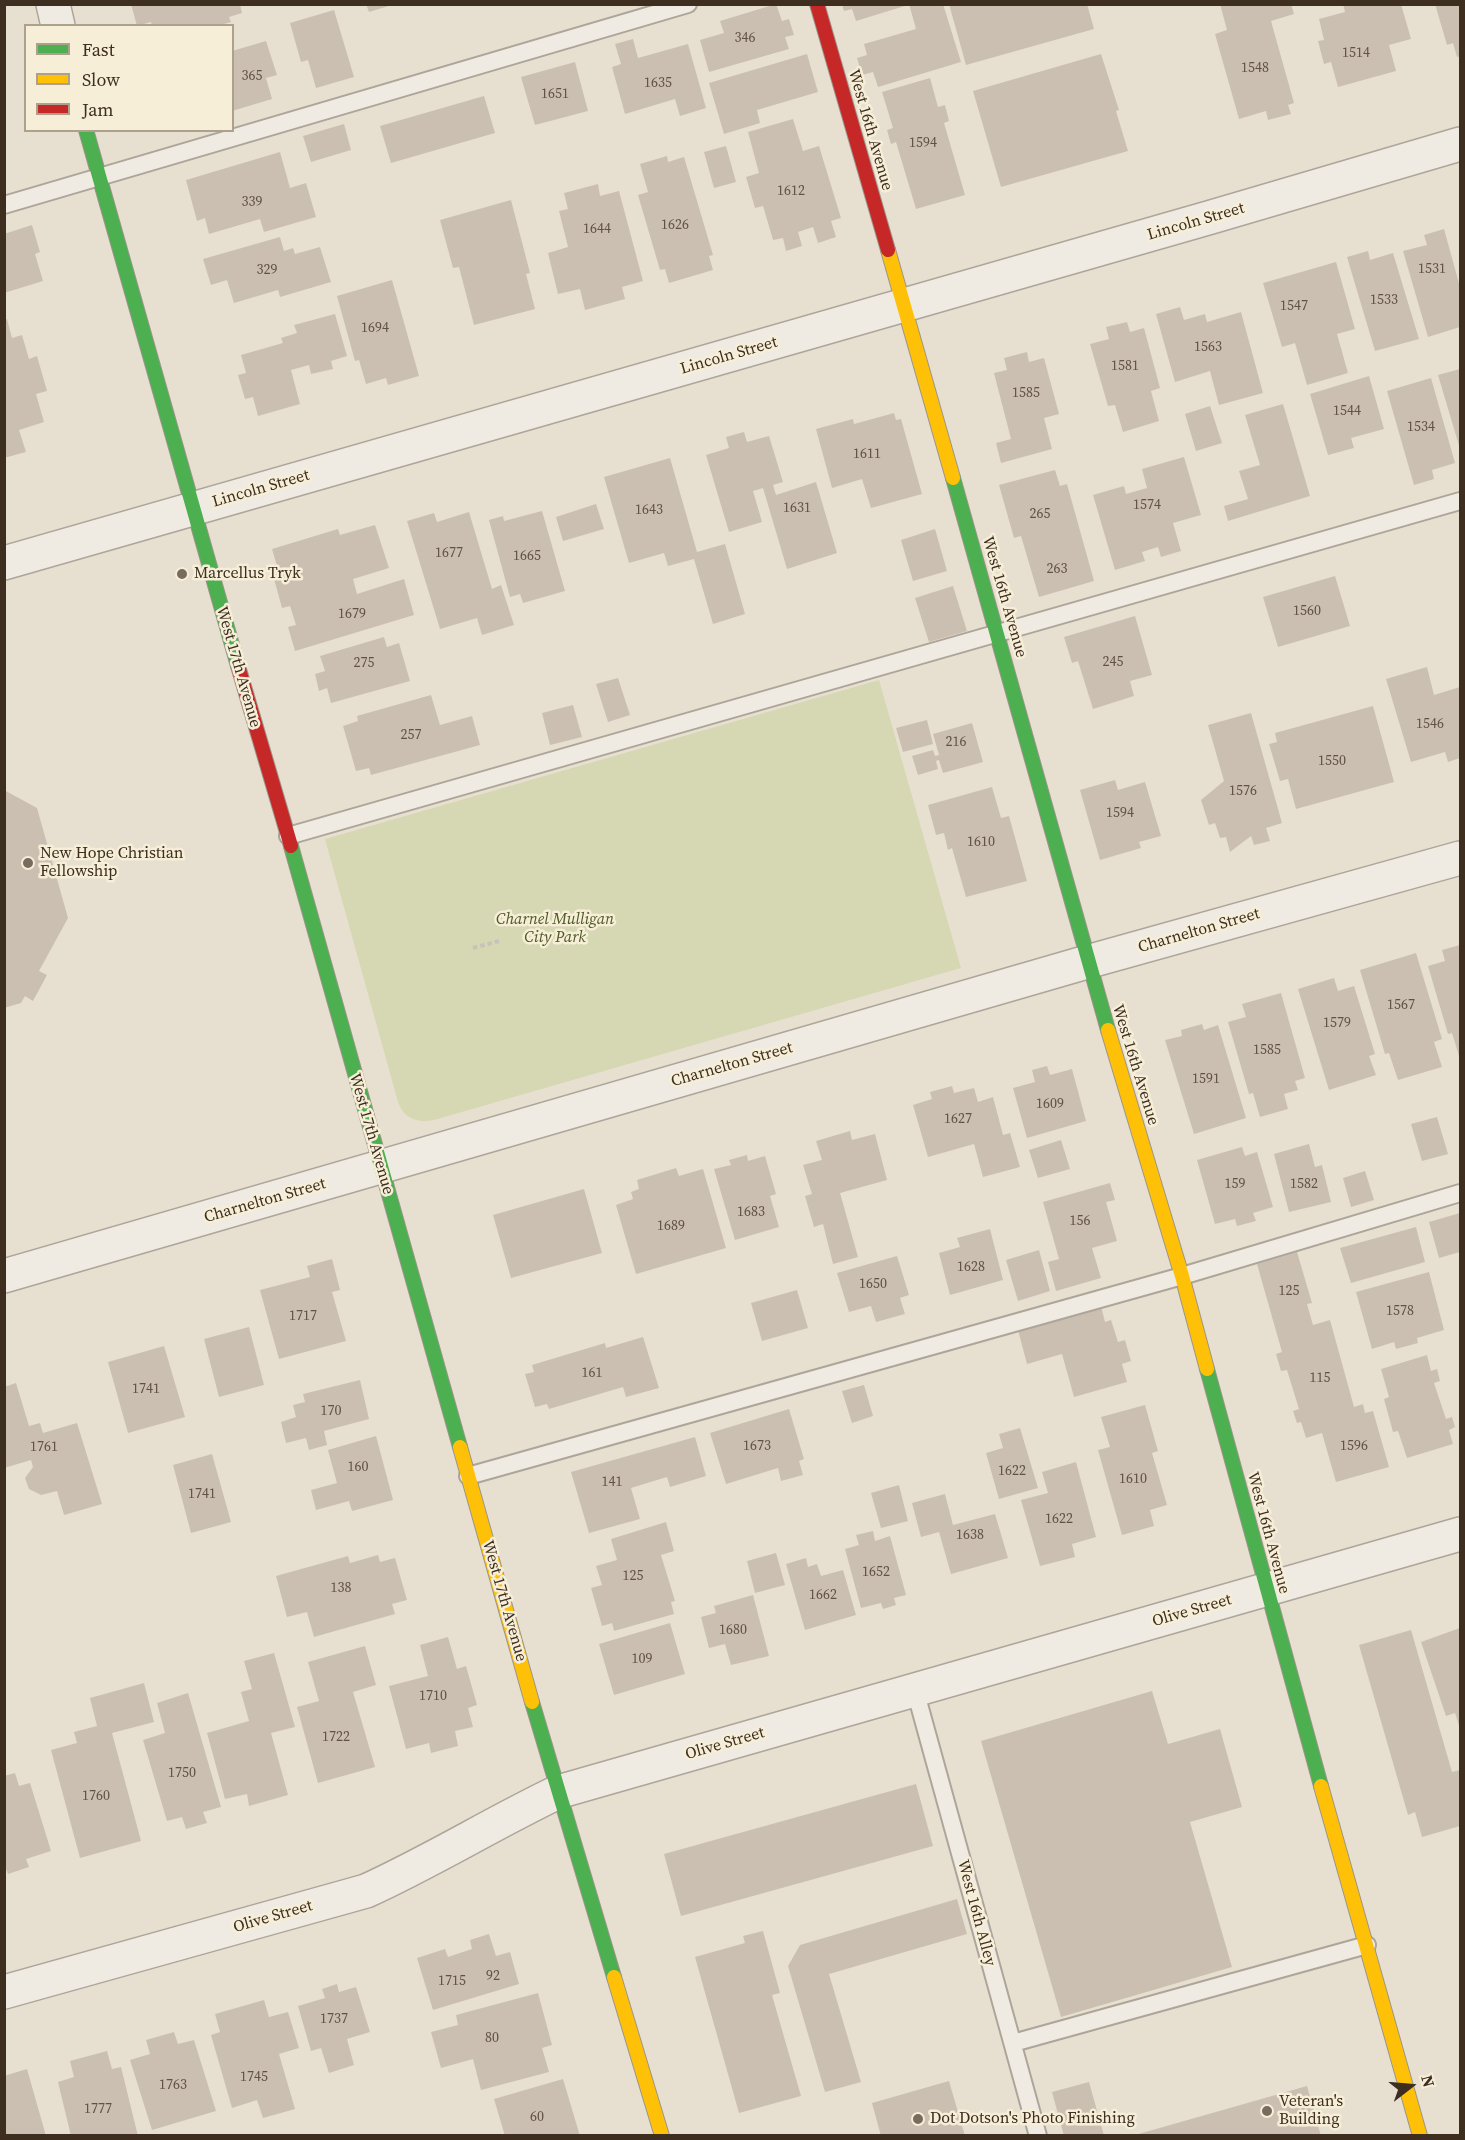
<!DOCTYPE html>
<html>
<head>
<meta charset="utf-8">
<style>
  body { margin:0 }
  #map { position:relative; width:1465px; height:2140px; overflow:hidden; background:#e7e0d1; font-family:"Source Serif 4",serif }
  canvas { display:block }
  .frame { position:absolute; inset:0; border:6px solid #3d2e20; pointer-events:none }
  .legend { position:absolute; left:24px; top:24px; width:210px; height:108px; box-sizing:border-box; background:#f7eed8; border:2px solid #ada18e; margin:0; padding:8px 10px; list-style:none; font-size:18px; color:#3d2e20 }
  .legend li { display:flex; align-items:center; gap:12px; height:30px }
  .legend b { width:30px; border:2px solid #ada18e }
  .north { position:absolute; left:1381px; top:2056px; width:60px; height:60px; -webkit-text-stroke:4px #f7eed8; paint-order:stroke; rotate:74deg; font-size:16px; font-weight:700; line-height:24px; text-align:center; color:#3d2e20 }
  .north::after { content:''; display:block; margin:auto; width:21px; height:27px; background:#3d2e20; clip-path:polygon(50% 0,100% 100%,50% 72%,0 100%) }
</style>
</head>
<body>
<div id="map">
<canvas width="1465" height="2140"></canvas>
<div class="frame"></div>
<ul class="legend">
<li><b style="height:8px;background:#4caf50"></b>Fast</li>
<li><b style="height:8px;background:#ffc107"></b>Slow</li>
<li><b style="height:8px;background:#c62828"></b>Jam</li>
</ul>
<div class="north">N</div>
</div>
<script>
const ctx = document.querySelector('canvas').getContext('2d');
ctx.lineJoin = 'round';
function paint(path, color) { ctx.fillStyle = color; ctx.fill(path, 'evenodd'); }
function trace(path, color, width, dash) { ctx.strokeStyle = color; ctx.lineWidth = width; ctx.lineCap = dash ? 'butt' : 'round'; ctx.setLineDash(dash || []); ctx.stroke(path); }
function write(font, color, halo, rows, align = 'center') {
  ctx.font = font + ' "Source Serif 4",serif'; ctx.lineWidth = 5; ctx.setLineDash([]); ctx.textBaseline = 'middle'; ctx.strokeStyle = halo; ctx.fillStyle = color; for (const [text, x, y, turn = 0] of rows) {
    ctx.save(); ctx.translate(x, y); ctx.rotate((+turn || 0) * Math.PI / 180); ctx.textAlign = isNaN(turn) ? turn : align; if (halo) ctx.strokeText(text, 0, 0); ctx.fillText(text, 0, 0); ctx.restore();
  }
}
const green = new Path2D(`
  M879,680L961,968L434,1120C417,1123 404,1119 398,1102L325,839Z`);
const building = new Path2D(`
  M131,4H240L242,13L229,17L231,22L217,26H152L151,22L137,26Z
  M366,4H392V5L369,12Z
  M776,4L782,21L789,19L794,35L785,37L789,49L709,72L700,40L724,33L720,21Z
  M842,4H908V5L856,21L852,9L844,11Z
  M909,4H943L961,62L878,87L873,72L862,75L857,58L867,55L864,44L916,29Z
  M949,4H1087L1094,29L966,65Z
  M1220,4H1291L1294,14L1271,21L1294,103L1288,105L1291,114L1268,120L1266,111L1239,119L1215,34L1227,30Z
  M1343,4H1401L1411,39L1389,45L1396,71L1338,87L1331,62L1324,64L1318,41L1324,40L1319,19L1345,12Z
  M1435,4H1460V56L1457,57L1453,43L1447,45Z
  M334,10L354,77L316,88L308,60L301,62L290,23Z
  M633,39L638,58L688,44L706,108L680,116L675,99L625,114L612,67L621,64L615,44Z
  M266,41L277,75L266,78L272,99L232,111V51Z
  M807,54L818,92L757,110L760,123L724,134L709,83Z
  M1101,54L1119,110L1116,111L1128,151L1001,187L973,91Z
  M575,62L588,111L535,125L521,77Z
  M930,78L938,107L945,105L949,121L944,123L965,195L916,209L896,142L891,144L887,130L893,128L882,92Z
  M484,96L495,133L391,163L380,126Z
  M793,119L803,151L819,146L841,218L831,221L836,237L818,243L813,227L798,232L802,246L786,251L783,238L773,240L763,206L755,208L746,177L759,173L748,132Z
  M344,124L351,150L311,162L303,136Z
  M726,146L736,182L714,188L704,152Z
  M280,152L290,188L306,183L316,217L264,232L260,219L209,234L205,218L197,221L186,180Z
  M667,156L668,162L684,157L713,255L709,256L713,270L669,283L665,269L660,270L638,195L648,192L640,164Z
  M598,184L600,196L619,191L643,281L622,287L625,299L585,310L580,289L558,294L548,253L568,247L559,211L568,209L564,193Z
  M511,200L530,273L526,274L535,309L474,325L459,267L453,268L440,220Z
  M32,225L40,252L35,254L43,281L4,293V234Z
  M1444,229L1460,287V327L1428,337L1403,251L1427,245L1424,235Z
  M280,237L284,251L293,248L295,254L320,247L331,282L280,297L278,290L234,303L227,280L211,285L203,259Z
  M1368,251L1370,260L1393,253L1419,339L1375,351L1347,257Z
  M1336,262L1355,329L1337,334L1348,373L1307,385L1295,343L1282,347L1263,283Z
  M392,280L419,376L388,385L386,378L366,384L359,360L355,361L337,296Z
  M1180,307L1184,320L1205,314L1207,322L1241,312L1263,393L1219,405L1210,371L1175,382L1156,314Z
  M335,314L347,356L331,361L333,369L311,374L309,365L291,370L300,404L258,416L253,397L245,399L238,375L246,373L241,355L283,343L281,338L297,333L294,325Z
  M7,319L12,338L22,335L29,359L37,356L47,391L36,394L44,422L19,430L26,452L4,458V320Z
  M1127,322L1130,332L1144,328L1160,388L1151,391L1159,421L1123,432L1115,405L1108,406L1090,344L1109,339L1106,327Z
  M1027,352L1029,362L1044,358L1059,414L1044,418L1052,449L1001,463L996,443L1011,439L994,373L1007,370L1004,358Z
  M1460,369V449L1438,375Z
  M1369,376L1384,429L1351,438L1354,448L1328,455L1310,394Z
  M1431,378L1455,463L1432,470L1434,479L1414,485L1387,391Z
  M1283,404L1310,496L1228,521L1224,506L1248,499L1239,471L1260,465L1245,415Z
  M1210,406L1222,443L1196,451L1185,414Z
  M894,413L896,420L901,419L922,494L871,508L862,479L832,488L816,429L853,419L854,424Z
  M744,432L747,442L769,436L783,482L773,485L776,495L816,482L837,553L787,569L763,488L753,491L762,522L729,532L706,455L729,448L726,437Z
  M1184,457L1201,515L1173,523L1181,551L1161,557L1158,547L1142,552L1145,561L1115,570L1093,495L1124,486L1126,494L1147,488L1142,469Z
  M670,458L697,552L725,544L745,614L713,624L694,559L668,566L664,553L629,563L604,477Z
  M1055,470L1060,486L1067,484L1094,581L1039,597L1021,536L1014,538L999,485Z
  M596,504L604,529L563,541L556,517Z
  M542,511L565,591L523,603L520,594L510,597L489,520L503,516L504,521Z
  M469,512L492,589L501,585L514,625L482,635L477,618L440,629L407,521L434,513L437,522Z
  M375,525L389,568L353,579L357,594L404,579L414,615L295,651L288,627L296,625L290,606L282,608L273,575L279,573L272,549L338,529L340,535Z
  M935,529L947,571L913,581L901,540Z
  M1335,576L1350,626L1278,647L1263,597Z
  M953,586L967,631L929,642L915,598Z
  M1135,616L1152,675L1130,681L1134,696L1093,709L1078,661L1072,663L1064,637Z
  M384,637L387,647L399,643L410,681L331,703L327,688L319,691L315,674L325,671L320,656Z
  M1427,667L1434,695L1460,687V758L1448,762L1445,752L1411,762L1386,679Z
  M618,678L630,715L608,722L596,684Z
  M431,695L440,725L472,716L480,745L371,775L369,768L356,771L343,726L358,721L357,716Z
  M573,705L582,737L550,745L542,713Z
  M1373,706L1394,782L1296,809L1288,779L1280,781L1269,744L1277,742L1275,733Z
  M1251,713L1282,823L1266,828L1270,841L1254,845L1251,836L1230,852L1226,837L1220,838L1215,823L1209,825L1201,800L1224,781L1208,725Z
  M927,720L933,744L903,752L896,728Z
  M972,723L983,762L943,773L939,760L936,761L938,769L918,775L912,756L933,750L935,756L939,755L933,734Z
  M1115,780L1118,790L1145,782L1161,836L1139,842L1141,848L1100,860L1080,790Z
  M992,787L1001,818L1009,816L1027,881L966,897L952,848L948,850L944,833L936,835L928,805Z
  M4,790L37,808L68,918L39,971L47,975L33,1001L25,996L21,1003L4,1008Z
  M1460,945V1059L1452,1033L1448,1034L1428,966L1445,961L1442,950Z
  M1416,953L1442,1039L1434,1042L1442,1067L1398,1080L1389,1053L1385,1054L1360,970Z
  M1334,978L1338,991L1354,986L1375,1054L1369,1056L1376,1075L1329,1090L1298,989Z
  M1281,993L1305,1078L1295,1081L1298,1090L1284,1094L1288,1109L1260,1117L1253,1093L1249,1094L1228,1022L1246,1017L1242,1004Z
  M1202,1024L1204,1030L1218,1025L1246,1118L1194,1134L1165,1040L1182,1036L1181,1030Z
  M1047,1066L1050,1075L1072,1069L1086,1121L1027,1138L1013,1088L1035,1082L1032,1070Z
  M952,1086L954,1093L974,1088L978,1102L993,1097L1003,1135L1010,1133L1020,1167L983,1177L974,1144L928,1157L913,1105L932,1099L930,1092Z
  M1437,1117L1448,1154L1422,1161L1411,1124Z
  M850,1131L852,1140L875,1134L887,1180L840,1193L858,1257L833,1264L823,1224L814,1227L805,1196L812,1194L803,1165L822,1160L816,1141Z
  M1061,1140L1070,1169L1038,1178L1029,1150Z
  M1309,1144L1315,1167L1322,1165L1331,1202L1289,1212L1274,1154Z
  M1242,1147L1245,1156L1257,1152L1273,1207L1253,1213L1256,1221L1237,1226L1235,1219L1215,1224L1197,1160Z
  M747,1155L748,1161L765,1156L776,1194L770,1196L779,1227L735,1240L714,1169L731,1165L729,1160Z
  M676,1168L679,1176L703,1169L726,1248L636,1274L616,1205L633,1199L631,1192L639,1189L637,1180Z
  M1365,1171L1374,1200L1351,1207L1343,1178Z
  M1110,1183L1115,1200L1106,1202L1117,1241L1092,1248L1101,1278L1056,1291L1048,1262L1059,1259L1043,1202Z
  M584,1189L602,1253L511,1278L493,1215Z
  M1460,1213V1252L1439,1258L1429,1222Z
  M1416,1227L1425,1262L1351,1283L1340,1248Z
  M990,1229L1003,1280L950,1295L939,1253L960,1247L957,1238Z
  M1039,1250L1050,1291L1018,1301L1006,1260Z
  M1297,1252L1312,1303L1307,1304L1313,1325L1330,1320L1354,1407L1363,1404L1365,1413L1373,1411L1389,1467L1336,1482L1322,1433L1306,1438L1301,1422L1297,1423L1293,1411L1299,1409L1287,1370L1281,1371L1276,1354L1282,1352L1257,1264Z
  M897,1256L909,1295L900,1298L905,1314L876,1322L871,1306L849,1312L837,1273Z
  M332,1259L340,1290L332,1292L346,1341L279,1359L260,1290L310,1277L307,1266Z
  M1429,1272L1444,1330L1417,1338L1418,1343L1396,1349L1394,1342L1372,1349L1356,1292Z
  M797,1290L808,1328L762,1341L751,1303Z
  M1101,1306L1105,1322L1111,1320L1118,1342L1125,1340L1131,1361L1122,1364L1127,1382L1074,1397L1062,1354L1027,1364L1018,1330Z
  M249,1327L264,1385L219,1397L204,1339Z
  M643,1337L659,1388L626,1397L623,1387L549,1409L547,1404L535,1407L525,1374L534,1372L532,1365L605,1343L606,1348Z
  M164,1346L185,1417L128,1433L108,1362Z
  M1427,1355L1431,1371L1437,1369L1440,1381L1434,1383L1446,1419L1452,1417L1455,1427L1449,1430L1453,1444L1407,1458L1398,1431L1393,1432L1384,1399L1389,1397L1381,1369Z
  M360,1380L369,1419L324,1431L327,1445L309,1450L306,1438L286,1443L281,1422L296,1417L293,1405L305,1402L303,1394Z
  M16,1383L29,1426L40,1423L43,1433L77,1423L102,1504L64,1515L57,1491L41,1495L29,1489L25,1478L33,1467L31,1460L4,1468V1387Z
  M864,1385L873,1416L852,1423L842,1391Z
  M1145,1405L1158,1451L1152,1453L1167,1505L1150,1510L1154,1526L1122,1535L1098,1450L1110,1447L1101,1417Z
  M789,1409L804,1459L799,1461L803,1475L781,1481L778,1468L726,1484L710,1433Z
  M1020,1428L1038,1488L999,1499L986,1453L1003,1448L999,1434Z
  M376,1436L393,1500L352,1511L349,1501L316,1510L311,1490L337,1483L328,1450Z
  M695,1437L706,1476L670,1487L667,1477L631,1488L640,1519L589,1533L571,1472Z
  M212,1454L231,1522L191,1533L173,1465Z
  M1076,1462L1096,1537L1072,1544L1075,1557L1040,1566L1021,1500L1048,1493L1042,1472Z
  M899,1485L908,1521L881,1528L871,1493Z
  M945,1494L953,1525L995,1514L1008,1558L951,1574L939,1532L921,1537L912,1503Z
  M666,1522L674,1551L661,1555L675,1601L671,1602L674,1614L614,1631L612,1623L602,1626L591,1588L602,1585L596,1566L617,1560L611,1539Z
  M873,1531L875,1541L890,1536L906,1595L894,1598L896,1605L883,1609L881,1603L861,1608L845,1549L859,1545L856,1535Z
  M776,1553L785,1585L755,1593L747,1561Z
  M378,1555L380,1562L395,1558L407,1600L392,1604L395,1614L314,1637L307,1612L287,1617L276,1576L348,1556L350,1563Z
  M806,1558L808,1567L817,1564L821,1576L843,1570L856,1615L805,1630L786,1564Z
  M753,1595L769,1656L731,1665L725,1644L709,1648L701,1617L716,1613L714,1606Z
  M670,1623L685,1674L614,1695L599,1644Z
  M1460,1628V1729L1455,1713L1446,1716L1421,1642Z
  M1411,1630L1452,1772L1460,1770V1826L1422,1837L1415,1812L1408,1815L1359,1645Z
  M448,1637L457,1669L466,1666L477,1705L468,1708L473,1727L455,1731L458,1746L431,1753L429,1743L406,1749L389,1686L428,1676L420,1645Z
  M365,1646L376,1685L353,1692L375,1767L318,1783L297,1707L319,1701L308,1662Z
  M274,1653L295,1727L271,1733L288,1795L249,1806L247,1794L225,1799L207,1733L249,1721L241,1692L252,1689L244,1661Z
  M144,1683L154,1722L112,1733L141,1841L80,1858L51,1750L77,1743L74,1732L97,1726L90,1698Z
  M1152,1691L1168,1744L1220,1729L1242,1807L1190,1822L1232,1967L1061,2017L981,1741Z
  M188,1693L221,1807L203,1812L207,1823L186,1829L182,1817L167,1821L143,1740L165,1733L157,1703Z
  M15,1773L19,1786L30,1783L51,1851L26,1859L29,1867L8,1874L4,1864V1776Z
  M916,1784L933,1846L681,1916L664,1854Z
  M957,1899L967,1934L829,1974L861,2082L825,2092L788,1966L800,1945Z
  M763,1931L780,1993L772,1995L801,2096L739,2113L695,1957L745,1943L743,1936Z
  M489,1934L496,1956L510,1952L519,1984L433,2010L417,1958L445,1949L448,1957L472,1949L470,1940Z
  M337,1984L339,1992L356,1987L370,2032L347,2039L354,2065L329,2073L321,2048L311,2051L298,2006L325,1998L322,1989Z
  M538,1993L552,2045L542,2048L549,2072L481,2090L473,2059L441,2068L431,2032L458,2025L456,2015Z
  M264,2000L269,2017L288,2012L299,2048L279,2054L295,2109L263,2118L257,2100L232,2108L211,2035L220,2032L215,2014Z
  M174,2032L178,2044L194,2040L216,2111L152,2130L130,2060L150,2054L146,2040Z
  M107,2051L112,2069L121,2067L138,2136H71L58,2082L74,2077L70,2061Z
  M27,2069L46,2136H4V2076Z
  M563,2079L580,2136H505L494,2099Z
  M949,2081L965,2136H881L872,2103Z
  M1089,2082L1104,2136H1064L1052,2092Z
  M1307,2086L1321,2136H1135V2135Z`);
const path = new Path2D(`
  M473,948L499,941`);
const lane = new Path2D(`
  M4,205L688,4
  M288,836L1460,501
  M468,1476L1182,1276L1460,1193
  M915,1690L1038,2136
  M1013,2043L1367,1945`);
const street = new Path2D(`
  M53,4L58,26
  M4,563L1208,218L1460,144
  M4,1276L1087,962L1460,858
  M4,1992L366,1891C432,1861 493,1823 558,1792L1460,1534`);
const fast = new Path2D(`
  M86,130L238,666
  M953,478L1108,1030
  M291,846L460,1447
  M1207,1369L1321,1786
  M532,1702L614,1977`);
const slow = new Path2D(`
  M888,250L953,478
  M1108,1030L1182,1276L1207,1369
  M460,1447L532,1702
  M1321,1786L1420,2136
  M614,1977L662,2136`);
const jam = new Path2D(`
  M817,4L888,250
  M238,666L291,846`);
const markers = [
  [182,574,6,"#786c5e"],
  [28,863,6,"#786c5e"],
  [1267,2111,6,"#786c5e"],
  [918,2119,6,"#786c5e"]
];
const numberNames = [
  ["346",745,38],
  ["1514",1356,53],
  ["1548",1255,68],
  ["365",252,76],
  ["1635",658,83],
  ["1651",555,94],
  ["1594",923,143],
  ["1612",791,191],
  ["339",252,202],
  ["1626",675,225],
  ["1644",597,229],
  ["1531",1432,269],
  ["329",267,270],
  ["1533",1384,300],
  ["1547",1294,306],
  ["1694",375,328],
  ["1563",1208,347],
  ["1581",1125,366],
  ["1585",1026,393],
  ["1544",1347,411],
  ["1534",1421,427],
  ["1611",867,454],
  ["1574",1147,505],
  ["1631",797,508],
  ["1643",649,510],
  ["265",1040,514],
  ["1677",449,553],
  ["1665",527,556],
  ["263",1057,569],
  ["1560",1307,611],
  ["1679",352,614],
  ["245",1113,662],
  ["275",364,663],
  ["1546",1430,724],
  ["257",411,735],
  ["216",956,742],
  ["1550",1332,761],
  ["1576",1243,791],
  ["1594",1120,813],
  ["1610",981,842],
  ["1567",1401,1005],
  ["1579",1337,1023],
  ["1585",1267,1050],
  ["1591",1206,1079],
  ["1609",1050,1104],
  ["1627",958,1119],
  ["159",1235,1184],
  ["1582",1304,1184],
  ["1683",751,1212],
  ["156",1080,1221],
  ["1689",671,1226],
  ["1628",971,1267],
  ["1650",873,1284],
  ["125",1289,1291],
  ["1578",1400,1311],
  ["1717",303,1316],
  ["161",592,1373],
  ["115",1320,1378],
  ["1741",146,1389],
  ["170",331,1411],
  ["1673",757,1446],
  ["1596",1354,1446],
  ["1761",44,1447],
  ["160",358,1467],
  ["1622",1012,1471],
  ["1610",1133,1479],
  ["141",612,1482],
  ["1741",202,1494],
  ["1622",1059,1519],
  ["1638",970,1535],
  ["1652",876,1572],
  ["125",633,1576],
  ["138",341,1588],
  ["1662",823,1595],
  ["1680",733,1630],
  ["109",642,1659],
  ["1710",433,1696],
  ["1722",336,1737],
  ["1750",182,1773],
  ["1760",96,1796],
  ["92",493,1976],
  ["1715",452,1981],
  ["1737",334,2019],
  ["80",492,2038],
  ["1745",254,2077],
  ["1763",173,2085],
  ["1777",98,2109],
  ["60",537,2117]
];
const streetNames = [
  ["West 16th Avenue",870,130,74],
  ["Lincoln Street",1196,222,-16],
  ["Lincoln Street",729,356,-16],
  ["Lincoln Street",261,489,-16],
  ["West 16th Avenue",1004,597,74],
  ["West 17th Avenue",238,667,74],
  ["Charnelton Street",1199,931,-16],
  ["Charnelton Street",732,1065,-16],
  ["West 16th Avenue",1135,1065,73],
  ["West 17th Avenue",371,1134,74],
  ["Charnelton Street",265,1201,-16],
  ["West 16th Avenue",1268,1533,75],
  ["West 17th Avenue",504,1601,74],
  ["Olive Street",1192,1611,-16],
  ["Olive Street",725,1744,-16],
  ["West 16th Alley",976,1913,75],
  ["Olive Street",273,1917,-16]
];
const poiNames = [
  ["Marcellus Tryk",194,574],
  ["New Hope Christian",40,854],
  ["Fellowship",40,872],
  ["Veteran's",1279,2102],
  ["Building",1279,2120],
  ["Dot Dotson's Photo Finishing",930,2119]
];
const parkNames = [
  ["Charnel Mulligan",555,920],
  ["City Park",555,938]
];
paint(green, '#d6d7b3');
paint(building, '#cbbfb2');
trace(lane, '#ada599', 20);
trace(street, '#ada599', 36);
trace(fast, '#9c958a', 16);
trace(slow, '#9c958a', 16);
trace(jam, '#9c958a', 16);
trace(path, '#c8c2b9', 4, [4.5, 3]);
trace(lane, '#efebe3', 16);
trace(street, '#efebe3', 33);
trace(fast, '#4caf50', 14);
trace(slow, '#ffc107', 14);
trace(jam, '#c62828', 14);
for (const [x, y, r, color] of markers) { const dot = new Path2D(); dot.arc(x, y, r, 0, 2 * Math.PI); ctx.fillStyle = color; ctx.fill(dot); trace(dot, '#f7eed8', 2); }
write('14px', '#605244', null, numberNames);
write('16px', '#3d2e20', '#f7eed8', streetNames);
write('16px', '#3d2e20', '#f7eed8', poiNames, 'left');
write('italic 16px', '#4d5a26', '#f7eed8', parkNames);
</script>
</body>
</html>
